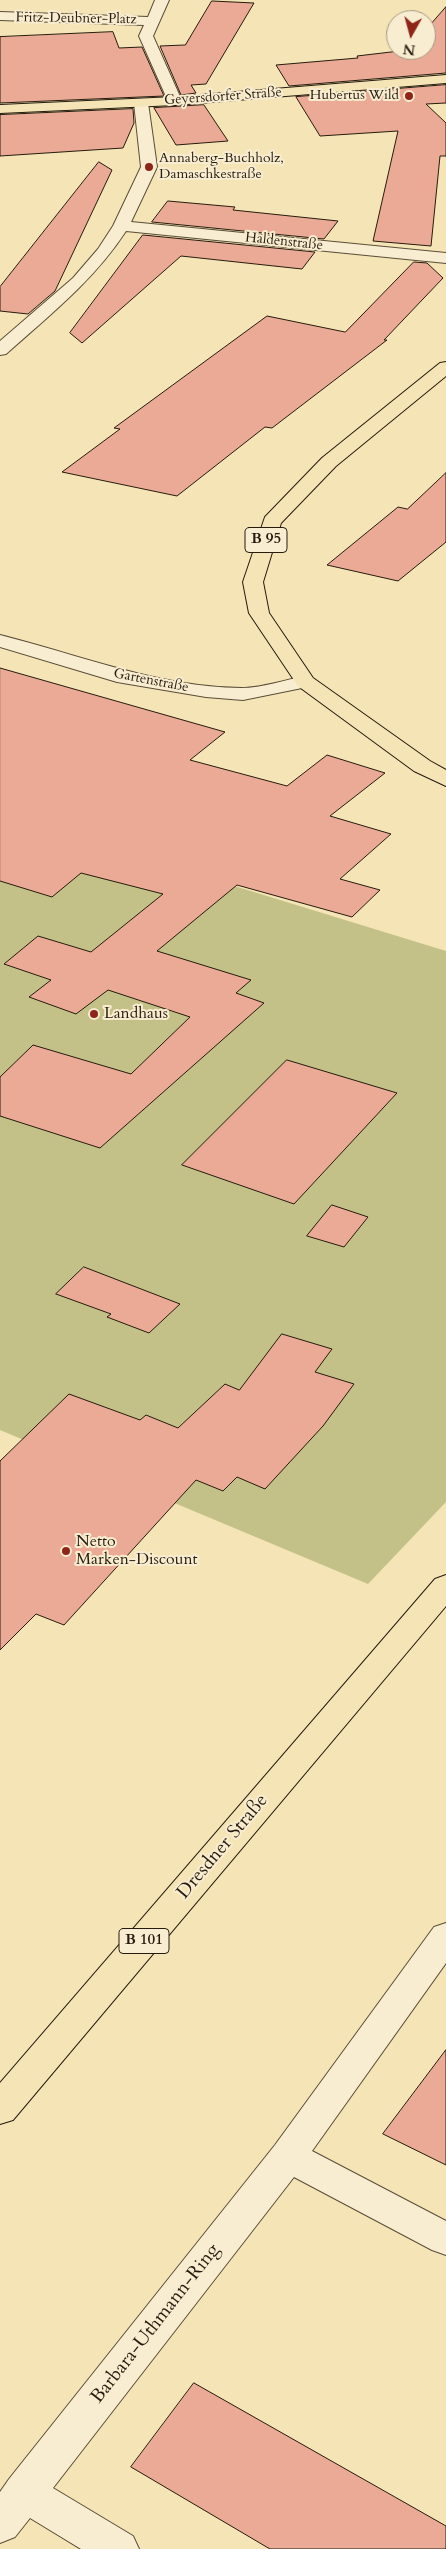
<!DOCTYPE html>
<html>
<head>
<meta charset="utf-8">
<style>
  body { margin:0 }
  #map { position:relative; width:446px; height:2549px; overflow:hidden; background:#f5e4b6; font-family:Cardo,serif }
  canvas { display:block }
  .north { position:absolute; left:386px; top:10px; width:50px; height:50px; box-sizing:border-box; background:#f8edd0; border:1px solid #a49982; border-radius:50%; rotate:187deg; font-size:14px; font-weight:700; line-height:20px; text-align:center; color:#261b0e }
  .north::after { content:''; display:block; margin:auto; width:18px; height:22px; background:#8f2418; clip-path:polygon(50% 0,100% 100%,50% 72%,0 100%) }
</style>
</head>
<body>
<div id="map">
<canvas width="446" height="2549"></canvas>
<div class="north">N</div>
</div>
<script>
const ctx = document.querySelector('canvas').getContext('2d');
ctx.lineJoin = 'round';
function paint(path, color) { ctx.fillStyle = color; ctx.fill(path, 'evenodd'); }
function trace(path, color, width, dash) { ctx.strokeStyle = color; ctx.lineWidth = width; ctx.lineCap = dash ? 'butt' : 'round'; ctx.setLineDash(dash || []); ctx.stroke(path); }
function write(font, color, halo, rows, align = 'center') {
  ctx.font = font + ' Cardo,serif'; ctx.lineWidth = 4; ctx.setLineDash([]); ctx.textBaseline = 'middle'; ctx.strokeStyle = halo; ctx.fillStyle = color; for (const [text, x, y, turn = 0] of rows) {
    ctx.save(); ctx.translate(x, y); ctx.rotate((+turn || 0) * Math.PI / 180); ctx.textAlign = isNaN(turn) ? turn : align; if (halo) ctx.strokeText(text, 0, 0); ctx.fillText(text, 0, 0); ctx.restore();
  }
}
const green = new Path2D(`
  M0,814L446,951V1502L368,1584L0,1430Z`);
const building = new Path2D(`
  M212,1L254,3L206,84L191,85L196,93L181,95L160,46L185,45Z
  M446,7V73L289,86L276,65L358,58L357,56L408,50H426V30Z
  M113,32L119,48L142,47L164,96L0,103V37Z
  M446,85V103L426,104L446,123V156H440L431,246L373,241L398,131L320,136L296,97Z
  M204,105L228,141L176,145L154,108Z
  M133,109L134,123L123,148L0,156V115Z
  M99,162L112,170L55,291L28,314L0,311V287Z
  M168,201L235,207L233,210L338,221L324,239L152,222Z
  M143,235L315,252L302,269L181,256L82,343L70,333Z
  M414,262L427,263L443,278L384,340H387L272,428L265,427L177,496L62,472L120,429L114,428L267,316L345,332Z
  M446,473V542L398,581L327,565L398,507L407,509Z
  M0,668L225,732L190,760L287,786L327,755L385,773L330,816L391,834L340,879L380,890L352,917L237,885L157,951L251,980L236,993L264,1003L100,1148L0,1116V1077L33,1045L131,1074L190,1017L108,990L76,1014L29,997L51,980L4,964L38,936L91,952L163,894L81,873L52,897L0,881Z
  M287,1060L397,1093L294,1204L182,1165Z
  M332,1205L368,1217L344,1247L307,1236Z
  M84,1267L180,1304L149,1333L107,1317L111,1314L56,1294Z
  M282,1334L332,1349L315,1372L354,1384L323,1426L265,1489L237,1477L223,1491L196,1480L64,1625L36,1614L0,1650V1461L69,1394L140,1420L146,1415L178,1428L225,1384L239,1390Z
  M446,2050V2165L383,2134Z
  M194,2383L446,2526V2549H270L131,2467Z`);
const minor = new Path2D(`
  M155,0H169L153,36L182,101L175,105L168,101L139,36L144,25L0,20V12L148,17Z
  M141,99L148,103L157,167L131,222L446,253V263L126,231C94,280 50,315 6,354L0,355V341L73,278L98,249L113,226L141,167L134,103Z
  M0,635C80,655 158,687 241,688C262,688 285,680 305,676L312,678L315,682L312,686L243,700L206,697L117,682L0,647Z
  M446,1923V1963L312,2151L446,2221V2255L432,2250L294,2177L53,2488L133,2536L139,2549H81L30,2518L15,2537L0,2543V2492L9,2479L275,2145L434,1927Z`);
const major = new Path2D(`
  M446,75V83L175,105L0,113V105L175,97Z
  M446,362V376L336,466L281,523L263,582L269,613L313,678L430,761L446,770V786L414,771L298,686L249,613L243,582L265,517L322,458L440,363Z
  M446,1575V1606L13,2120L0,2124V2083L435,1579Z`);
const markers = [
  [409,96,5,"#8f2418"],
  [149,167,5,"#8f2418"],
  [94,1014,5,"#8f2418"],
  [66,1551,5,"#8f2418"]
];
const farStreetnames = [
  ["Fritz-Deubner-Platz",76,19,1],
  ["Geyersdorfer Straße",223,97,-4],
  ["Haldenstraße",284,242,6],
  ["Gartenstraße",151,681,11]
];
const farPoinames = [
  ["Hubertus Wild",399,96],
  ["Annaberg-Buchholz,",159,159,"left"],
  ["Damaschkestraße",159,175,"left"]
];
const shields = [
  [266,540,42],
  [144,1941,50]
];
const shieldNames = [
  ["B 95",266,540],
  ["B 101",144,1941]
];
const poiNames = [
  ["Landhaus",104,1014],
  ["Netto",76,1542],
  ["Marken-Discount",76,1560]
];
const nearStreetnames = [
  ["Dresdner Straße",223,1847,-50],
  ["Barbara-Uthmann-Ring",156,2324,-52]
];
paint(green, '#c4c188');
paint(building, '#eaaa95');
trace(building, '#261b0e', 1);
trace(minor, '#5a4d38', 2);
trace(major, '#261b0e', 2);
paint(minor, '#f8edd0');
paint(major, '#f5e4b6');
for (const [x, y, r, color] of markers) { const dot = new Path2D(); dot.arc(x, y, r, 0, 2 * Math.PI); ctx.fillStyle = color; ctx.fill(dot); trace(dot, '#f8edd0', 2); }
write('14px', '#261b0e', '#f8edd0', farStreetnames);
write('14px', '#261b0e', '#f8edd0', farPoinames, 'right');
for (const [x, y, w] of shields) { const box = new Path2D(); box.roundRect(x - w / 2, y - 12.5, w, 25, 4); ctx.fillStyle = '#f8edd0'; ctx.fill(box); trace(box, '#261b0e', 1); }
write('bold 15px', '#261b0e', null, shieldNames);
write('16px', '#261b0e', '#f8edd0', poiNames, 'left');
write('19px', '#261b0e', '#f8edd0', nearStreetnames);
</script>
</body>
</html>
